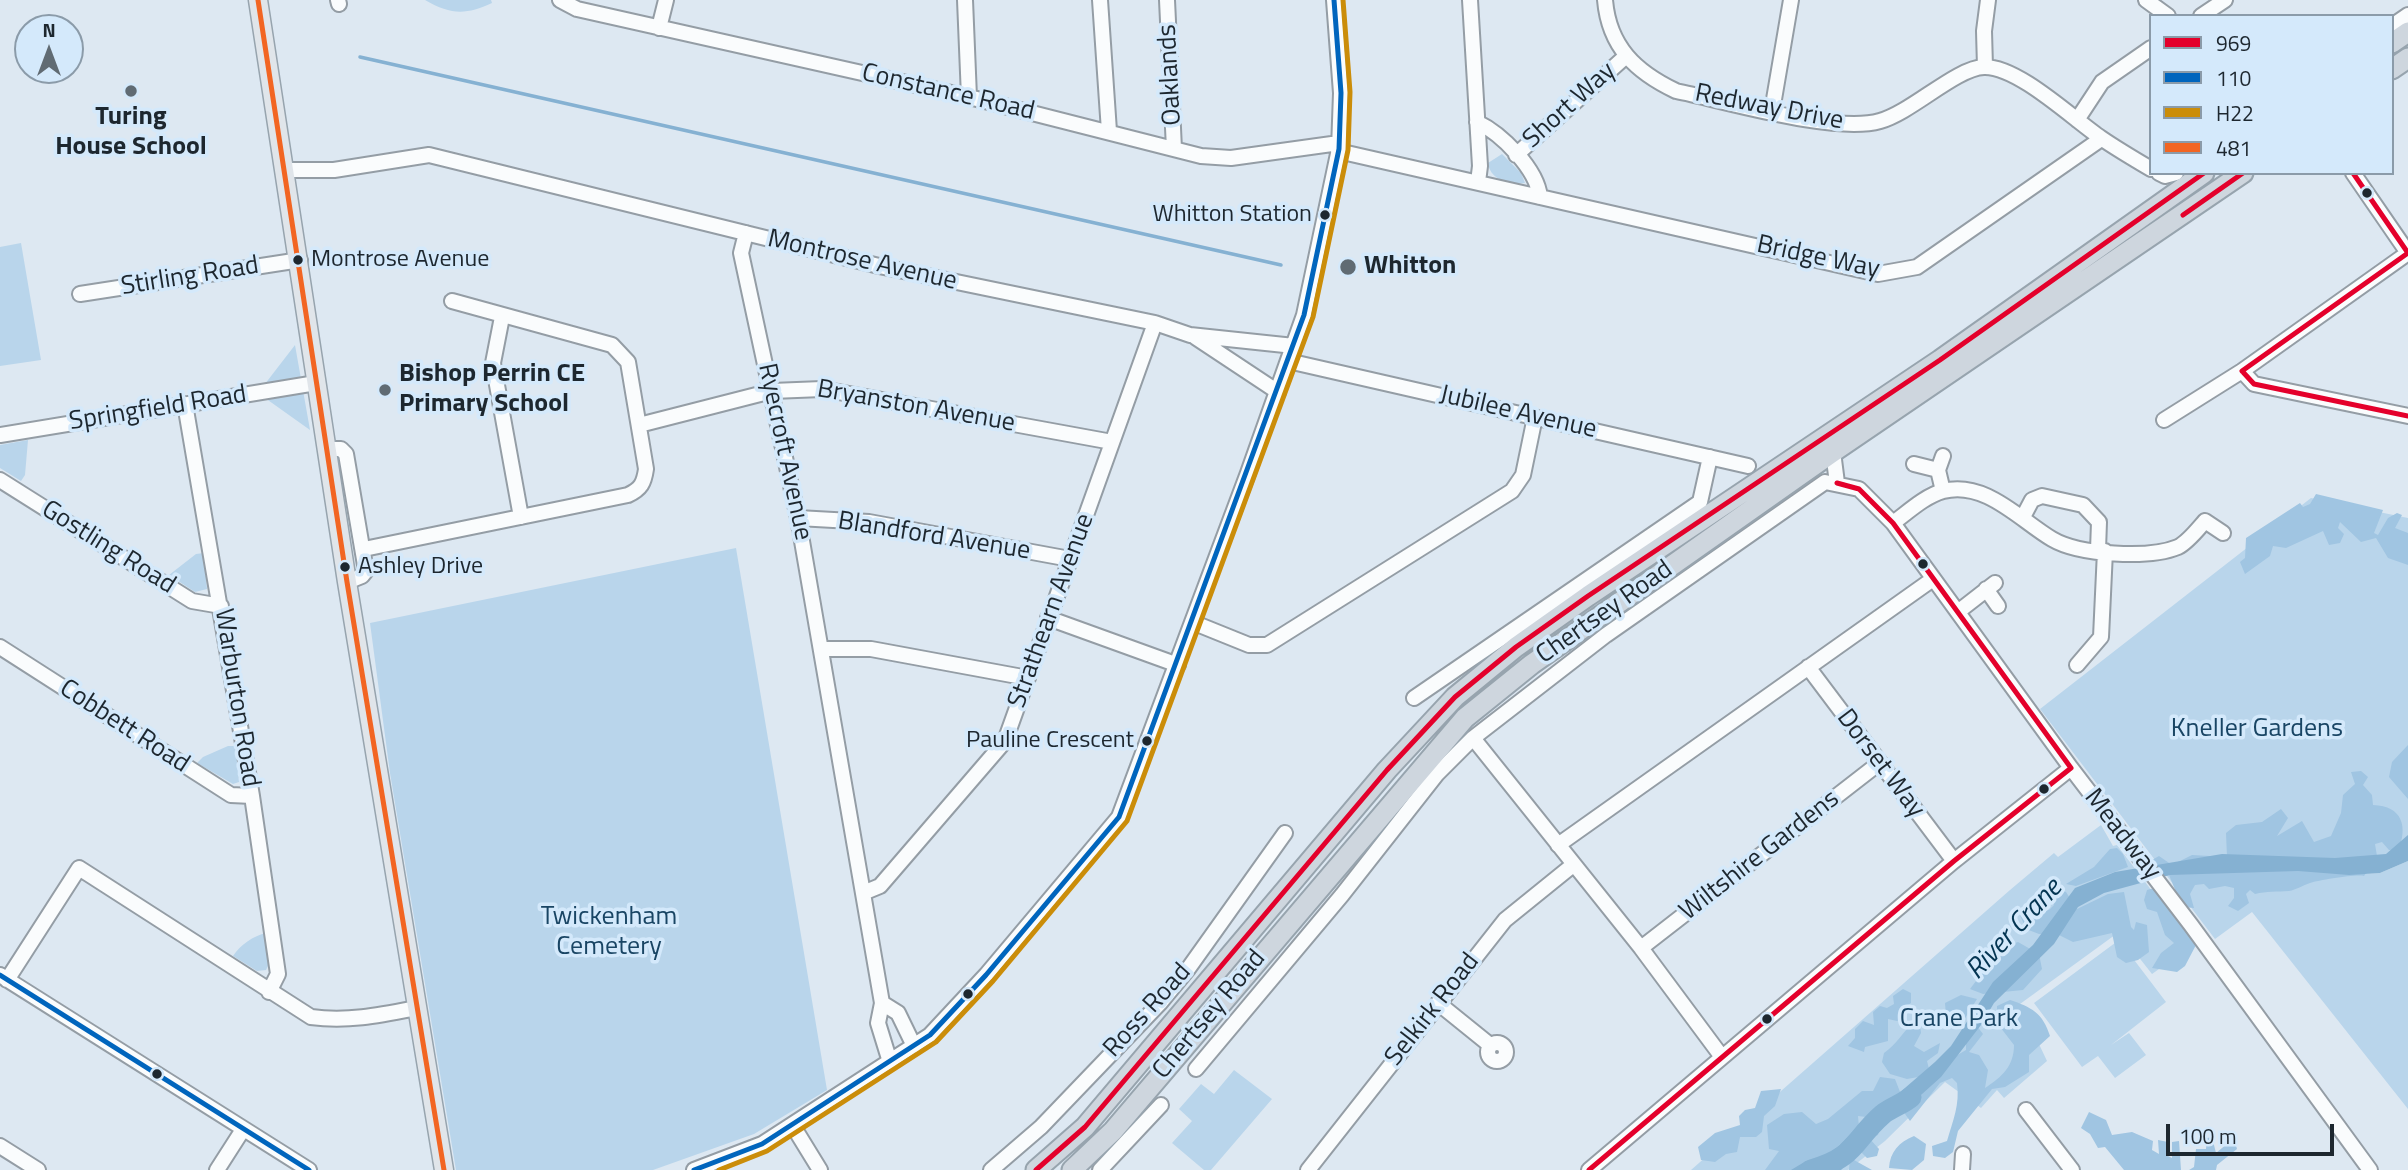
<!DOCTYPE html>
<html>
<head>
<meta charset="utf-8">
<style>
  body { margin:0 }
  #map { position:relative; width:2408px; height:1170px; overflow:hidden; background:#dde8f2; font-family:"Titillium Web",sans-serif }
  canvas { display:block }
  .legend { position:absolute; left:2149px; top:14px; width:245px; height:161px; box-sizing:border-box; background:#d4e9fb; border:2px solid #8b9ba9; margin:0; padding:9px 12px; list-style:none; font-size:21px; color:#1d272f }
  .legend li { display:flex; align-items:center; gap:14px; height:35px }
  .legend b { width:35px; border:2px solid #8b9ba9 }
  .north { position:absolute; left:14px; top:14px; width:70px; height:70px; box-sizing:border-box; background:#d4e9fb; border:2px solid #8b9ba9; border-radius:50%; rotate:0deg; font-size:19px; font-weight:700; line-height:28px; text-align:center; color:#1d272f }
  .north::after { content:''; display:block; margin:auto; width:24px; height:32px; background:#606b73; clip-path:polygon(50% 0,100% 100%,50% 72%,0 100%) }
  .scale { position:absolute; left:2166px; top:1124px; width:168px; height:32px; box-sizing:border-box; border:4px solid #1d272f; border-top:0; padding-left:9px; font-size:21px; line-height:24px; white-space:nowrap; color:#1d272f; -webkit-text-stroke:5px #d4e9fb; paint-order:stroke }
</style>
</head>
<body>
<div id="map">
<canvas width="2408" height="1170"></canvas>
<ul class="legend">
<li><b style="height:9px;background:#e4002b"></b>969</li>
<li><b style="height:9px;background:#0065bd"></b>110</li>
<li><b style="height:9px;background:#cb8d09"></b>H22</li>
<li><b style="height:9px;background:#f26522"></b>481</li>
</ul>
<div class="north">N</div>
<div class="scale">100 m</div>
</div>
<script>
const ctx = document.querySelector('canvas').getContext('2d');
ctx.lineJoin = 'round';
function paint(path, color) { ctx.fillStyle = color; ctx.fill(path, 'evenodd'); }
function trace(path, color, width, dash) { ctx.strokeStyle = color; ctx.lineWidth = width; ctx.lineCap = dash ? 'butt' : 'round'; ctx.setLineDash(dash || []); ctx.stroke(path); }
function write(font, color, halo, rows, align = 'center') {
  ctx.font = font + ' "Titillium Web",sans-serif'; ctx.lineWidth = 7; ctx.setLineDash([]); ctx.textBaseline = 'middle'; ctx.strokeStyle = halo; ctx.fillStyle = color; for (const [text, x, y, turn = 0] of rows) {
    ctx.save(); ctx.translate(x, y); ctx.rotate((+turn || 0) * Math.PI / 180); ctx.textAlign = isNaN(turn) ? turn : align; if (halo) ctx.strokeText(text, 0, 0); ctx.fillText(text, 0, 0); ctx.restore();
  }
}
const green = new Path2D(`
  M425,0H491L492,3C466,15 451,15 425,0Z
  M1502,154L1521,173L1525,183C1510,185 1490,180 1488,163Z
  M21,243L41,360L0,366V247Z
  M295,345L310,430L258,393Z
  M28,440L25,475L21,481L0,468V445Z
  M2311,498L2408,518V858L2360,874L2380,873L2408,861V1109L2252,912L2215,939L2040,709Z
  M736,548L827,1090L754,1134L653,1170H456L390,773L370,623Z
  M204,553L207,589L195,592L169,575L196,554Z
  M228,746H236L239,782L233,784L197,763L203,757Z
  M2101,825L2113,846L2117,845L2193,945L2152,974L2119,932L2020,1004L2047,1061L2004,1098L1997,1090L1981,1108L1945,1082L1885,1141L1848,1170H1691L2010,890L2054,853L2058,857Z
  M267,933L270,962L266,970L257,971L233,956C240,945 254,935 267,933Z
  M2119,940L2166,1002L2111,1045L2129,1033L2146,1055L2115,1078L2098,1056L2082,1067L2034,1003Z
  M1234,1070L1272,1099L1211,1170H1204L1172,1143L1192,1121L1179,1109L1201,1084L1214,1094Z`);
const forest = new Path2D(`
  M2316,494L2383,510L2374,533L2378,535L2388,518L2397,513L2402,515L2395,528L2408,533V565L2388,558L2376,538L2361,542L2340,522L2338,528L2344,534L2340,543L2329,545L2323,531L2286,548L2273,546L2270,556L2245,574L2240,562L2245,558L2246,538L2300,503L2303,507L2310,504Z
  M2408,745V799L2389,777L2392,762Z
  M2361,771L2368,777L2363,785L2372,795L2373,805C2403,806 2408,827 2398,851L2389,850L2382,842L2375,844L2377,856L2364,876C2356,874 2320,880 2310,883C2303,885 2296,890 2289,891C2277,892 2267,891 2255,894L2250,890L2246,894L2249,903L2238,911L2228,906L2234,898V888L2225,886L2209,889L2204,884L2195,885L2190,894L2194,908L2182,907L2167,870L2154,868L2150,861L2159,856L2172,865L2192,855L2227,857L2226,833L2236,825L2262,822L2281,809L2288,818L2277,836L2302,821L2314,842L2331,836L2341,813L2343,795L2355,784L2351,772Z
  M2117,848L2123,854L2128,867L2076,886L2066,884L2094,867L2110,849Z
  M2055,887L2066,892L2077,909L2108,894L2124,892L2131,927L2134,930L2136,922L2147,925L2149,952L2138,960L2126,963L2117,957L2112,933L2073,942L2057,934H2039L2026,929L2020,915L2034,903L2049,910L2054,905L2049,893Z
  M2154,888L2196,945L2185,966L2177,972L2152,968L2161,953L2174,943L2165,935L2157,912L2147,909L2144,900L2147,890Z
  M2018,942L2039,954L2042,969L2023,990L1983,994L1970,989L2001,948Z
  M1903,989L1911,993V1003L1901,1010L1904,1017L1897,1021L1888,1019V1041L1865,1047L1864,1052L1848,1046L1855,1038V1029L1863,1021L1874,1025L1873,1012L1880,1006L1887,1008L1894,1004L1893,996Z
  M1961,995L1977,999L1962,1023L1955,1026L1946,1016L1945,1003Z
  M2010,1000C2031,1007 2043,1013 2050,1036L2029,1055V1072L2005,1087L1992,1089L1958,1131L1953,1152L1945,1158L1933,1156L1932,1146L1947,1141C1953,1120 1960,1105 1957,1083L1952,1078L1940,1083L1910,1121L1903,1111L1954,1057L1966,1050V1042L1977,1026L1983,1034L1969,1052L1979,1055L1988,1070L1985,1088C2002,1077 2014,1066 2014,1045L1997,1023V1006Z
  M1912,1024L1920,1025L1921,1033L1914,1046L1924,1052L1940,1043L1938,1053L1927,1061L1929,1069L1924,1076L1907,1079L1890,1074L1882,1062L1884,1053C1897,1044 1901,1034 1912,1024Z
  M1880,1077L1895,1079L1902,1097L1874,1118L1858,1116L1859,1127L1838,1170H1765L1779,1151L1769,1149L1767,1125L1784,1114L1802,1112L1816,1124L1828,1119L1862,1091H1873Z
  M1781,1089L1775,1106L1764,1116L1762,1132L1756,1137H1740L1737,1152L1726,1154L1715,1162L1701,1160L1698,1147L1715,1133L1740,1125L1739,1116L1745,1110L1755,1108L1761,1091Z
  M2089,1112L2106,1120L2112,1135L2132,1132L2153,1141L2152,1150L2159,1154L2158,1140L2168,1142L2166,1155L2172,1158V1142L2179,1141L2181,1170H2124L2105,1147L2098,1148L2090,1134L2081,1128Z
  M1867,1124H1876L1879,1130L1878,1135L1869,1138L1879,1149L1877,1156L1867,1158L1861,1152H1856L1854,1160L1872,1170H1849L1851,1146Z
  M1914,1136L1926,1144L1924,1160L1912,1170L1889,1168C1890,1152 1899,1142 1914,1136Z
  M2212,1137L2216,1153L2234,1138L2237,1149L2217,1165L2216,1170H2189L2194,1167L2196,1149H2206L2207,1138Z`);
const water = new Path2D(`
  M2408,835V861L2380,873L2349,875L2298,871L2170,875L2104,893L2078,907L2054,944L1994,1003L1981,1025L1941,1077L1902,1112H1885L1858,1139L1849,1161L1841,1170H1791L1806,1161L1821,1159L1839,1146L1873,1110L1898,1094L1935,1062L1951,1046L1993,982L2033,945L2075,888L2115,872L2222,854L2335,858L2386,854Z`);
const stream = new Path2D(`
  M360,57L1281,265`);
const river = new Path2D(`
  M1811,1170C1857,1157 1852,1141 1883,1114C1892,1107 1903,1104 1911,1097`);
const minor = new Path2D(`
  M338,0L339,4
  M560,0L577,9L969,97L1201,156L1231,158L1339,143
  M965,0L969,97
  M1100,0L1109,131
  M1167,0L1174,149
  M1470,0L1480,166L1478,182
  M1605,0C1609,47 1636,72 1676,91C1726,101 1835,134 1880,121C1912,112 1956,68 1984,67C2018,66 2073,119 2101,138C2117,149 2134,159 2151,169
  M2146,0L2168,16
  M2201,16L2225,0
  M2392,26L2408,15
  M659,28L666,0
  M1985,67L1984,31L1988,0
  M1772,111L1791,0
  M2077,120L2102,82L2151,48
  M1477,122C1502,134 1537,169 1540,197
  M1338,151L1878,274L1917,267L2101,139
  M1516,155L1625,57
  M287,170H334L429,155L879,266L1155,323L1190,335L1294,346
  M2159,173L2165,176L2176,173
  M2353,173L2408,253
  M746,233L741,253L798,518L882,1003L878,1023L890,1062
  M80,294L300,260
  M502,317L493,363L521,517
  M1195,337L1278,392
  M1288,361L1748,466
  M2242,371L2254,384L2408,416
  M185,404L252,796L278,974L269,992
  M2164,420L2242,371L2408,253
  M639,425L772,391L822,389L1112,442
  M0,435L316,383
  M327,449H341L346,454L366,571L362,576L347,582
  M1833,452L1837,483
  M1914,464L1938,470L1943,491
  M1938,470L1943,456
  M0,480L192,601L221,606
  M2023,517L2032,500L2042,496L2083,505L2099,522L2098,550
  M798,518L869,522L1070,559
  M1893,523C1908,512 1925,496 1943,491C1985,480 2020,520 2052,539C2079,555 2149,559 2178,547C2188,542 2198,529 2205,521L2223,533
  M364,549L628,495C641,489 644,483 646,469L628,362L612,345L452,301
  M1986,589L1998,606
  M1959,611L1995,583
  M1048,618L1178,665
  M1192,622L1249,645H1267L1512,491L1523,475L1535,417
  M0,647L231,795L252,796
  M822,649H871L1028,678
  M2077,665L2101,637L2105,551
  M1808,667L1954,861
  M1414,698L1700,502L1710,457
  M1473,738L1641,948L1722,1057
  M1558,845L1933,579
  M863,893L880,886L1005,741L1155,323
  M1641,948L1878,764
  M0,975L309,1170
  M7,980L79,868L311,1017C348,1022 381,1015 417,1008
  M882,1003L898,1013L914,1046
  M1438,1003L1490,1045
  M1488 1052a9 9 0 1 1 18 0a9 9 0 1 1-18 0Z
  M1196,1069L1342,895L1437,774L1473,738L1606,635L1825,482L1859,489L1893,523L2071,768L2191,925L2370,1170
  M2026,1110L2072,1170
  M793,1126L820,1170
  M0,1146L38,1170
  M217,1170L242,1131
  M694,1170L762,1144L930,1035L986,975L1119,817L1248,473L1304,315L1339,149L1341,93L1334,0
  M991,1170L1041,1127L1160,1003L1188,969L1285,833
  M1100,1170L1161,1105
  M1308,1170L1505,920L1573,865
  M1589,1170L1954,861L2071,768
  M1962,1170L1963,1154`);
const major = new Path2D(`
  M258,0L347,582L444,1170`);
const highway = new Path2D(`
  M2392,43L2408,32
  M2392,69L2408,58
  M1036,1170L1085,1127L1387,770L1455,697L1516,647L1588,596L1940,360L2204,173
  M1072,1170L1113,1131L1465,718L1532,664L1833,452L2243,173`);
const bus1 = new Path2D(`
  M2353,173L2408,253
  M2183,215L2243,173
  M2242,371L2408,253
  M2242,371L2254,384L2408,416
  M1837,483L1859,489L1893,523L2071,768
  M1036,1170L1085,1127L1387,770L1455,697L1516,647L1588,596L1940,360L2204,173
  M1589,1170L1954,861L2071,768`);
const bus2 = new Path2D(`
  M0,975L309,1170
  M694,1170L762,1144L930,1035L986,975L1119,817L1304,315L1339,149L1341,93L1334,0`);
const bus3 = new Path2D(`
  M719,1170L767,1151L936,1042L993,981L1127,821L1313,317L1348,150L1350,92L1343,0`);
const bus4 = new Path2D(`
  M258,0L347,582L444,1170`);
const markers = [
  [131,91,7,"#606b73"],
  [2367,193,6,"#1d272f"],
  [1325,215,6,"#1d272f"],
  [298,260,6,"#1d272f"],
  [1348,267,9,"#606b73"],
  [385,390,7,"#606b73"],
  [1923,564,6,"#1d272f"],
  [345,567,6,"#1d272f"],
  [1147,741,6,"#1d272f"],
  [2044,789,6,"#1d272f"],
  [968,994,6,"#1d272f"],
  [1767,1019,6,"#1d272f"],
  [157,1074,6,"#1d272f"]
];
const busNames = [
  ["Whitton Station",1312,215],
  ["Montrose Avenue",311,260,"left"],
  ["Ashley Drive",358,567,"left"],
  ["Pauline Crescent",1134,741]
];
const streetNames = [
  ["Oaklands",1171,75,-93],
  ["Constance Road",948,93,13],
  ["Short Way",1570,106,-42],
  ["Redway Drive",1769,108,11],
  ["Bridge Way",1818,258,12],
  ["Montrose Avenue",862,261,13],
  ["Stirling Road",190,277,-9],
  ["Bryanston Avenue",916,407,10],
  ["Springfield Road",158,409,-9],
  ["Jubilee Avenue",1518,413,13],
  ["Ryecroft Avenue",784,452,78],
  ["Blandford Avenue",934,537,9],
  ["Gostling Road",108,548,32],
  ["Strathearn Avenue",1052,611,-70],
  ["Chertsey Road",1605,613,-35],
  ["Warburton Road",236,698,81],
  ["Cobbett Road",124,727,33],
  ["Dorset Way",1880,764,53],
  ["Meadway",2122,835,52],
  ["Wiltshire Gardens",1760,856,-38],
  ["Selkirk Road",1433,1010,-52],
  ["Ross Road",1148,1011,-48],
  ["Chertsey Road",1210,1015,-50]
];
const poiNames = [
  ["Turing",131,118,"center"],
  ["House School",131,148,"center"],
  ["Whitton",1364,267],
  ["Bishop Perrin CE",399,375],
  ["Primary School",399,405]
];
const parkNames = [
  ["Kneller Gardens",2257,730],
  ["Twickenham",609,918],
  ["Cemetery",609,948],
  ["Crane Park",1959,1020]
];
const waterNames = [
  ["River Crane",2015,930,-47]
];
paint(green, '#b9d5eb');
paint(forest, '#a0c5e2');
paint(water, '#85b1d2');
trace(stream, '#85b1d2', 3.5);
trace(river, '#85b1d2', 21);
trace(minor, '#949da5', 18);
trace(major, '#97a4ae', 21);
trace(highway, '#97a4ae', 23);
trace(minor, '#fafcfd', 14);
trace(major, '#e0e5ea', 18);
trace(highway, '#ced6de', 19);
trace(bus1, '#e4002b', 5);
trace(bus2, '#0065bd', 5);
trace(bus3, '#cb8d09', 5);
trace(bus4, '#f26522', 5);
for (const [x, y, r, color] of markers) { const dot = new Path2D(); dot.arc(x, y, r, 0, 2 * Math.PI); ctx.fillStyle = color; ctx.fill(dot); trace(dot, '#d4e9fb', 2.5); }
write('24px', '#1d272f', '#d4e9fb', busNames, 'right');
write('26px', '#1d272f', '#d4e9fb', streetNames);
write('bold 26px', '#1d272f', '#d4e9fb', poiNames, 'left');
write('26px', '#194564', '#d4e9fb', parkNames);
write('italic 28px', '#043552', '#d4e9fb', waterNames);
</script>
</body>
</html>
